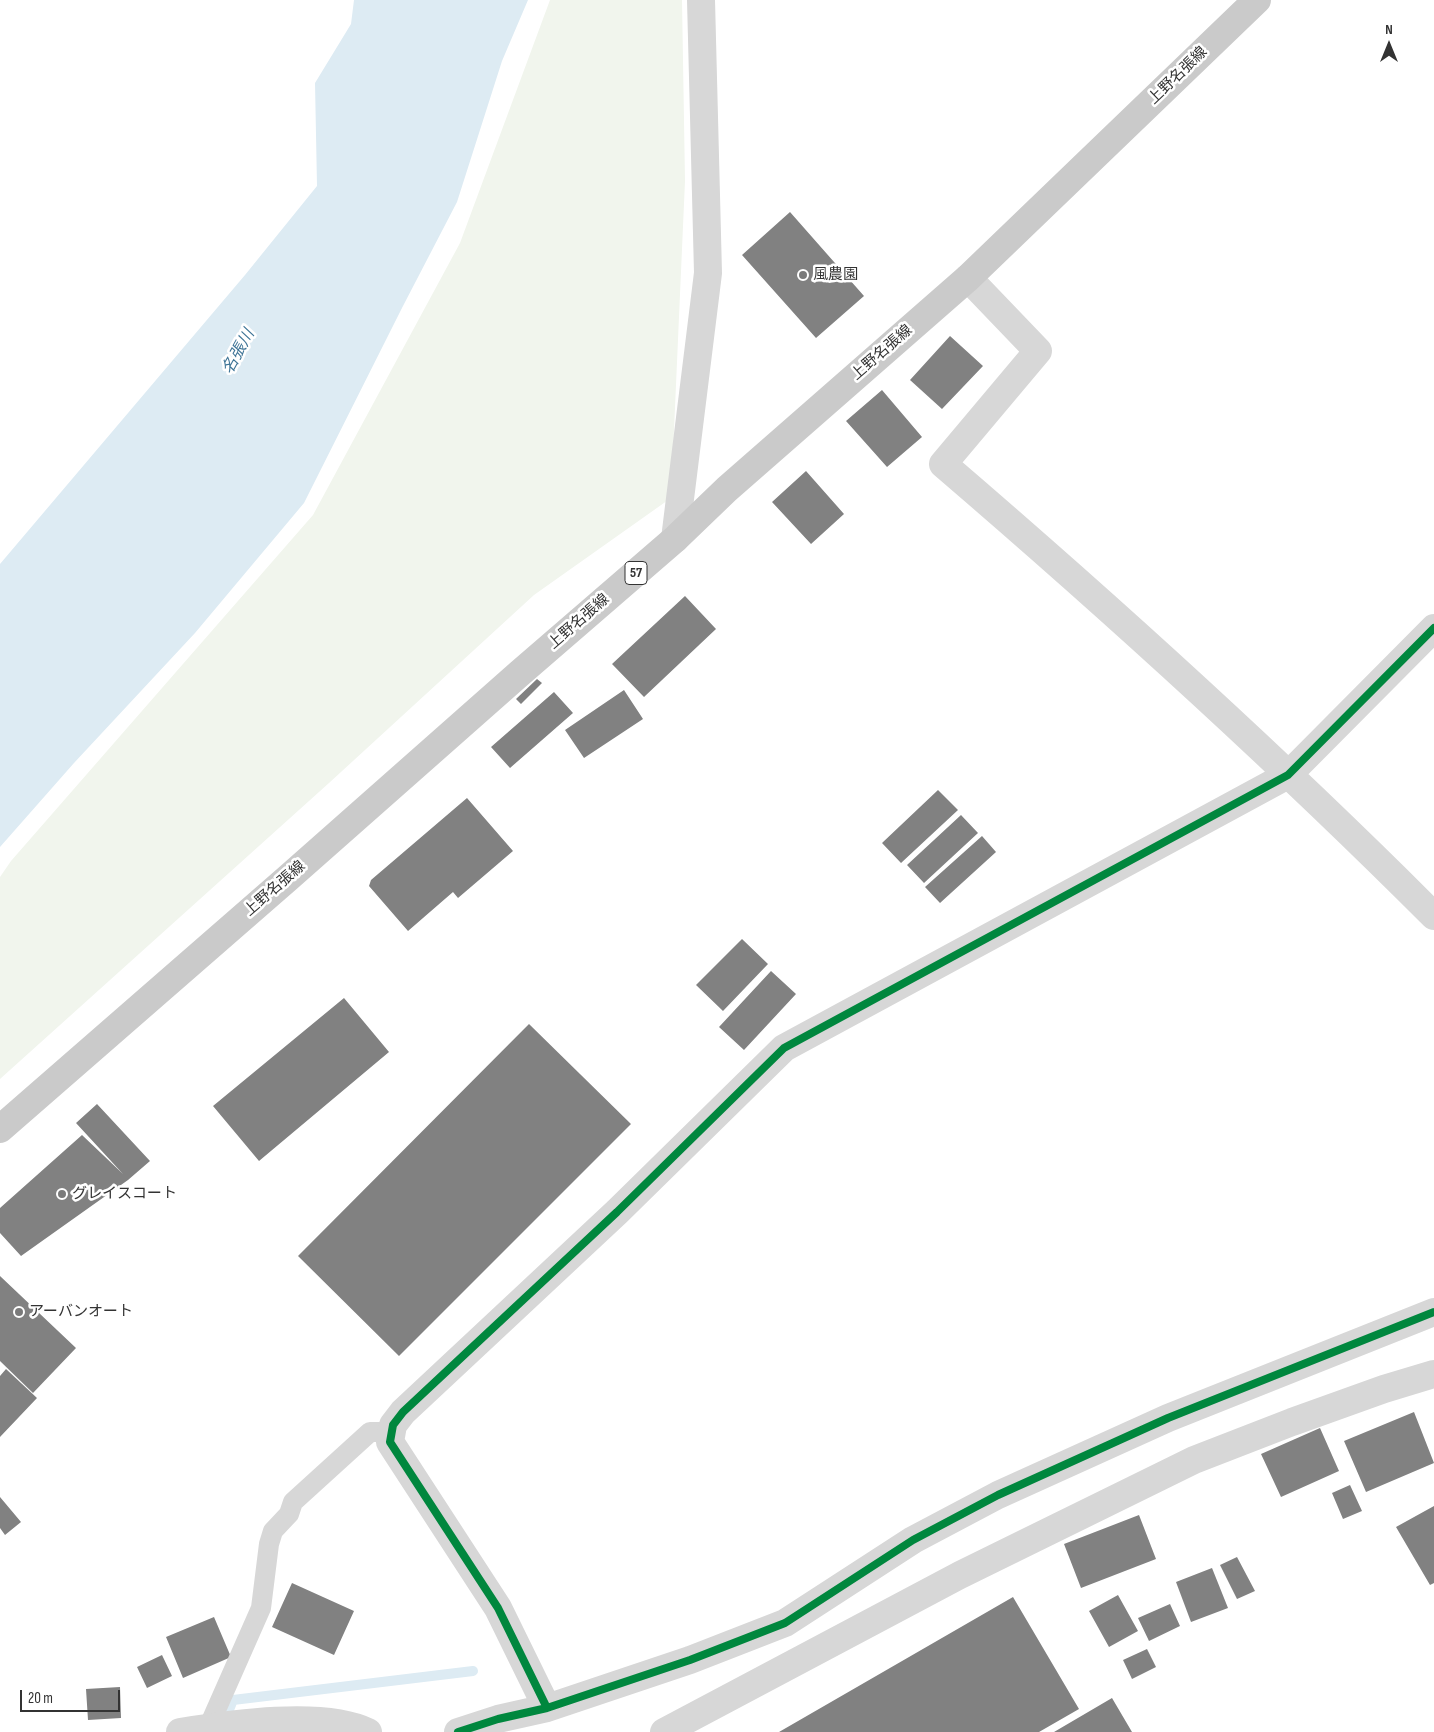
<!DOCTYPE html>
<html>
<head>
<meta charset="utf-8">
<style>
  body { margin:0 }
  #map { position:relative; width:1434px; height:1732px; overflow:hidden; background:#fff; font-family:"Sofia Sans Condensed",sans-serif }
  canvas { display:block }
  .north { position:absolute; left:1364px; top:20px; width:50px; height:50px; -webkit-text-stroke:4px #fff; paint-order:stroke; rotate:0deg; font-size:14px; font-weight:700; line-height:20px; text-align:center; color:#333 }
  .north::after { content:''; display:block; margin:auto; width:18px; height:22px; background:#333; clip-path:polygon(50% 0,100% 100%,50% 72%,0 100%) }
  .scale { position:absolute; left:20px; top:1690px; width:100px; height:22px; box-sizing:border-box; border:2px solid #333; border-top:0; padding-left:6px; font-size:15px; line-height:18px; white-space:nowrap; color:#333; -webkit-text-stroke:4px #fff; paint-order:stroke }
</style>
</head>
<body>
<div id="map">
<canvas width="1434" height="1732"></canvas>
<div class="north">N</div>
<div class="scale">20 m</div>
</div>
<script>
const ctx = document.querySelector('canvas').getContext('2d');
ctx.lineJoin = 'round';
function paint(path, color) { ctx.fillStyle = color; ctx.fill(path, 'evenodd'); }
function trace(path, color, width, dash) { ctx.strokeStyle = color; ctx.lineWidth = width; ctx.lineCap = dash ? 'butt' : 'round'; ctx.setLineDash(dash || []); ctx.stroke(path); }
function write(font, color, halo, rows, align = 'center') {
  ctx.font = font + ' "Sofia Sans Condensed","Noto Sans JP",sans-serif'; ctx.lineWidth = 5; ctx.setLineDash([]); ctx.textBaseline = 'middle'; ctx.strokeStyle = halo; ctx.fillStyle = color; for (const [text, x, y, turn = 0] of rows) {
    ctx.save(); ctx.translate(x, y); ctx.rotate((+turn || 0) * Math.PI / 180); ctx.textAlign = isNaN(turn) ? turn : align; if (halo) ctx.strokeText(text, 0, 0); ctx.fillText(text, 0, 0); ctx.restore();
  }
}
const green = new Path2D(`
  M550,0H682L685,181L671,498L534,595L329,783L0,1079V877L11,861L313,515L460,243Z`);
const water = new Path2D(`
  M354,0H528L502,61L457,202L403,306L304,503L195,633L74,763L0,847V564L245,275L317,186L315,83L351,24Z`);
const stream = new Path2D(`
  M223,1724L233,1700L473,1671`);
const building = new Path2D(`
  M790,212L864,296L816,338L742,255Z
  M950,336L983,366L942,409L910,380Z
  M882,390L922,437L887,467L846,421Z
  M806,471L844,514L811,544L772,502Z
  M685,596L716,629L644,697L612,664Z
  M537,679L542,683L521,704L516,699Z
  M624,690L643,719L584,758L565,730Z
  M554,692L573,713L510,768L491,747Z
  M938,790L958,810L901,863L882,843Z
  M467,798L513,851L458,898L453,892L408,931L369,886L371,880Z
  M961,815L978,833L924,883L907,865Z
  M982,836L996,852L940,903L925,887Z
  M742,939L768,964L723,1011L696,985Z
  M771,971L796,994L744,1050L719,1027Z
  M344,998L389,1052L259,1161L213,1106Z
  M529,1024L631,1124L399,1356L298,1256Z
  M97,1104L150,1161L128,1180L21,1256L0,1233V1208L82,1135L123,1174L76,1123Z
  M0,1276L76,1348L33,1393L0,1361Z
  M6,1369L37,1398L0,1437V1376Z
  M1414,1412L1434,1463L1366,1492L1344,1441Z
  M1320,1428L1339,1471L1281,1497L1261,1454Z
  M1350,1485L1362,1511L1343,1519L1332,1493Z
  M0,1497L21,1522L5,1535L0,1528Z
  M1434,1506V1583L1430,1585L1396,1527Z
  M1139,1515L1156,1559L1081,1588L1064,1544Z
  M1237,1557L1255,1591L1237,1599L1220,1565Z
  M1212,1568L1228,1608L1191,1622L1176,1582Z
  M292,1583L354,1611L334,1655L272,1627Z
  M1118,1595L1138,1631L1109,1647L1089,1611Z
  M1013,1597L1079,1709L1039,1732H779Z
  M1170,1604L1180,1626L1149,1641L1138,1618Z
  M214,1617L231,1657L183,1678L166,1637Z
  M1147,1649L1156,1667L1132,1679L1123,1660Z
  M162,1655L172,1676L147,1688L137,1667Z
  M120,1687L121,1718L88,1720L86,1689Z
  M1112,1698L1132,1732H1054Z`);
const service = new Path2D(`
  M208,1728L261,1608L269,1544L273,1531L289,1514L293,1502L370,1432H391`);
const minor = new Path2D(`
  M968,278L1038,351L943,464C1112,609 1277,759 1434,916
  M675,539L708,273L701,0
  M547,1708L498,1608L390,1442L393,1425L403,1412L617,1212L784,1048L1288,775L1434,628
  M180,1732C230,1724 323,1710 368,1732
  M458,1732L498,1719L547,1708L690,1660L785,1623L913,1540L998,1495L1168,1418L1434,1312
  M664,1732L960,1575L1194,1460L1292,1422L1384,1389L1434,1374`);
const primary = new Path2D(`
  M0,1129L288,878L520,673L675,539L727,489L968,278L1257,0`);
const cycleway = new Path2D(`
  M547,1708L498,1608L390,1442L393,1425L403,1412L617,1212L784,1048L1288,775L1434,628
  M458,1732L498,1719L547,1708L690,1660L785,1623L913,1540L998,1495L1168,1418L1434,1312`);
const markers = [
  [803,275,5,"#7a7a7a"],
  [62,1194,5,"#7a7a7a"],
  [19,1312,5,"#7a7a7a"]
];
const shields = [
  [636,573,22]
];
const shieldNames = [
  ["57",636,573]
];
const streetNames = [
  ["上野名張線",1178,76,-44],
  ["上野名張線",882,353,-41],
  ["上野名張線",579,622,-41],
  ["上野名張線",275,889,-41]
];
const poiNames = [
  ["風農園",813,275],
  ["グレイスコート",72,1194],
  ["アーバンオート",29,1312]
];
const waterNames = [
  ["名張川",239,352,-61]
];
paint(green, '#f1f5ed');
paint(water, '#ddebf3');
trace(stream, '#ddebf3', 10);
paint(building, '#818181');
trace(service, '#d7d7d7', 20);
trace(minor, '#d7d7d7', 28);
trace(primary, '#cacaca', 28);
trace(cycleway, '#00873e', 8);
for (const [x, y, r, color] of markers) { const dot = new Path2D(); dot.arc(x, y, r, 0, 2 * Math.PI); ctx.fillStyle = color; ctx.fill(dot); trace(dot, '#fff', 2); }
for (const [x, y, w] of shields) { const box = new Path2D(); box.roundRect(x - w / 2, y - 11.5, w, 23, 4); ctx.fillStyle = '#fff'; ctx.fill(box); trace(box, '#333', 1); }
write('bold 14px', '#333', null, shieldNames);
write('15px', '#333', '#fff', streetNames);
write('15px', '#333', '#fff', poiNames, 'left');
write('italic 16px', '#3f7597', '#fff', waterNames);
</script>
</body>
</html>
